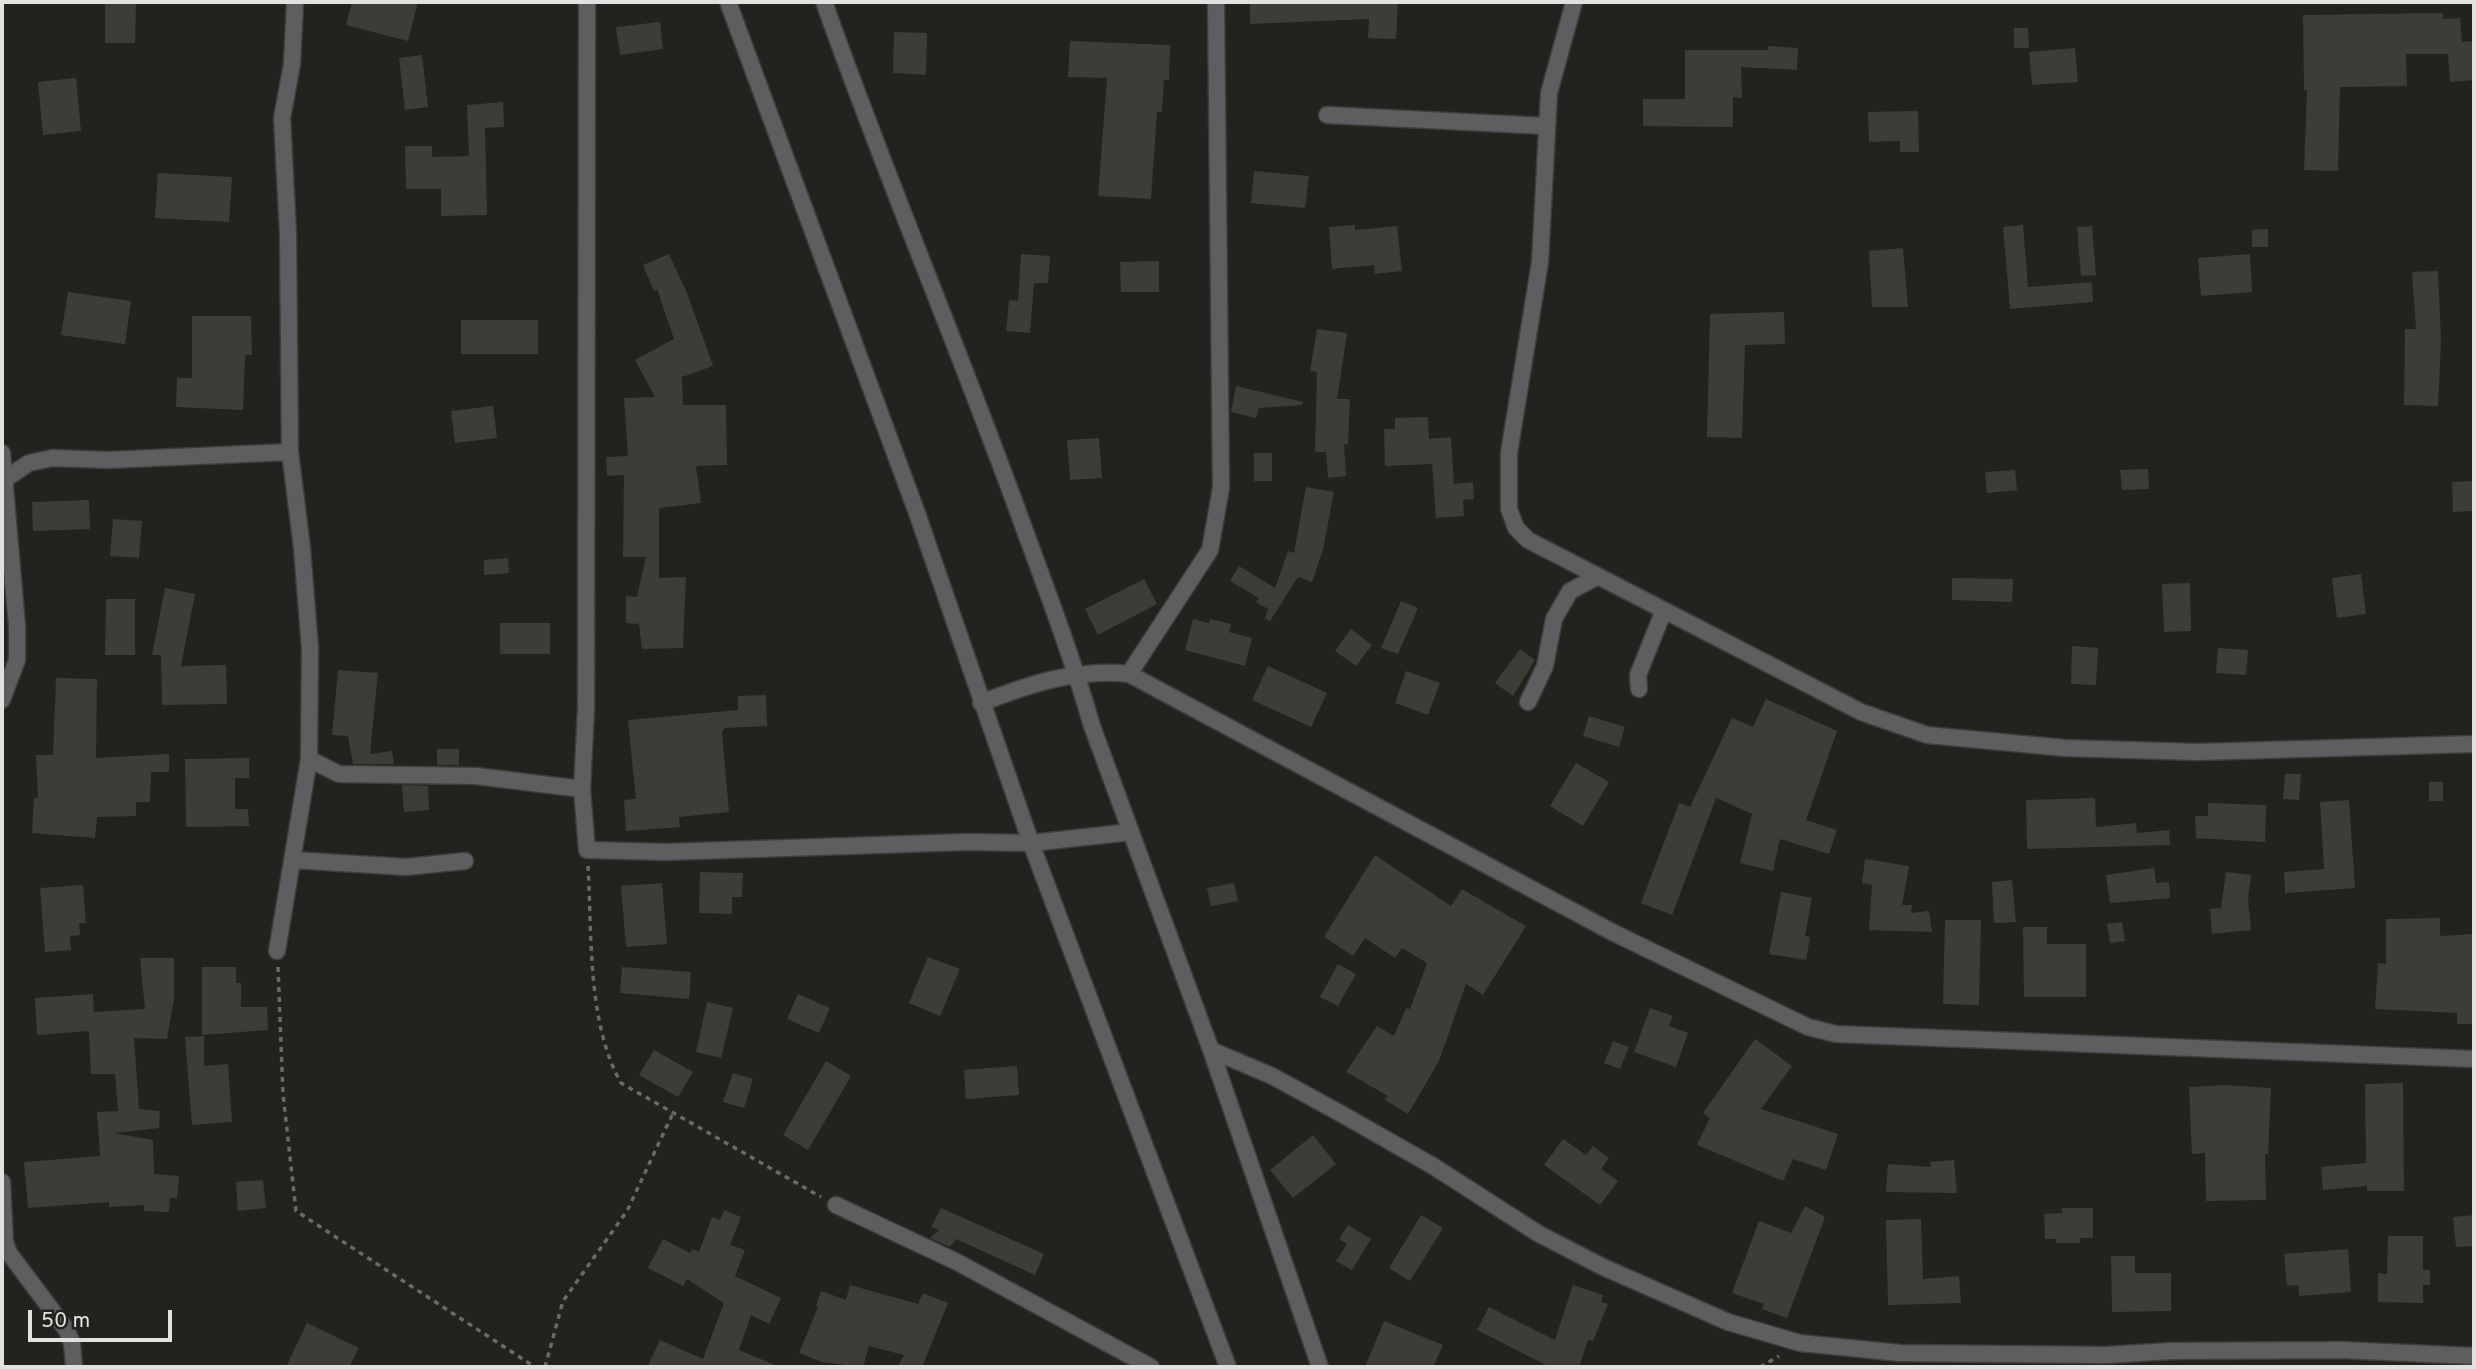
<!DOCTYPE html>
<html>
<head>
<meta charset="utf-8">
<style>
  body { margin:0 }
  #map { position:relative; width:2476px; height:1369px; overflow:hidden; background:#22221e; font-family:Overpass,sans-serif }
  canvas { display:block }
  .frame { position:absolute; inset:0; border:4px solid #e1e2df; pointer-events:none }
  .scale { position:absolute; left:28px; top:1310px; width:144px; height:32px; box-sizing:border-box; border:4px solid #e1e2df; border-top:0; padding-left:9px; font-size:21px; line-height:24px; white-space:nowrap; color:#e1e2df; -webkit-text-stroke:5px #22221e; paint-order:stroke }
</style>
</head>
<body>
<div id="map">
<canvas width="2476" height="1369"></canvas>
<div class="frame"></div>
<div class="scale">50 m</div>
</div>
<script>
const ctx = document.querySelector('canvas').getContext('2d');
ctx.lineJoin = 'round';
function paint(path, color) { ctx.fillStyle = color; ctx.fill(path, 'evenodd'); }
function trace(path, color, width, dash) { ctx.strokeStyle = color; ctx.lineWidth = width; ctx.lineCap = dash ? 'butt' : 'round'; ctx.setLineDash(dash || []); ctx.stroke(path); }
const building = new Path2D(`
  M105,2H136L135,43H105Z
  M352,2H418L408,41L346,25Z
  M1250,2H1398L1396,39L1368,38L1369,19L1250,24Z
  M2443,13V19L2460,18L2462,42L2474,41V80L2450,82L2448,54H2406L2407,86L2340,87L2338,171L2304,170L2307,90H2304L2303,15Z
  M660,22L663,49L620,55L616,27Z
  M2014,28H2028L2029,48H2014Z
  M894,32L927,33L926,75L893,73Z
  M1070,41L1170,45L1169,80H1164L1162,112H1157L1151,199L1098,196L1107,78L1068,77Z
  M1768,46L1798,48L1797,70L1741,67L1742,98L1733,97V127L1643,126V99H1685V50H1768Z
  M2075,48L2078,82L2032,85L2029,52Z
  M422,55L428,107L405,110L399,58Z
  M76,78L81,131L43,135L38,82Z
  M503,102L504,127L485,128L487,215L441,216V189H406L405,146H432V157L469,156L467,105Z
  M1918,111L1919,152H1900V141L1869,142L1868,112Z
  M1254,171L1309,176L1305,208L1251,203Z
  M158,173L232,177L229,222L155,218Z
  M1355,225V230L1397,226L1402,271L1375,274L1374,265L1332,269L1329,227Z
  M2023,225L2028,287L2092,282L2093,302L2010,309L2003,227Z
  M2092,226L2096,275L2081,276L2077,227Z
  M2268,229V247H2252V230Z
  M1903,248L1908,307H1872L1869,251Z
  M669,254L687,293L713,366L682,377L683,405H726L727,465L696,466L701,503L659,508V578L686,577L683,648L642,649L639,624L626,623V596L637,597L646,557H623L624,475L607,476L606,457L628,456L624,398L655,397L635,360L674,339L657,289L654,291L643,265Z
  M1021,254L1050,256L1048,283H1034L1030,333L1006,331L1009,300L1018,301Z
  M2250,254L2252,292L2201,296L2198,258Z
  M1159,261V292H1121L1120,262Z
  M2438,271L2441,341L2438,406L2404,405L2405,329H2416L2412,272Z
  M68,292L131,301L125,344L61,335Z
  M1784,312L1785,344L1745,345L1742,438L1707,437L1710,314Z
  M192,316H251L252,355H245L243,410L176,407L177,378H192Z
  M461,320H538V354H461Z
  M1317,329L1347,333L1337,399H1350L1348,445L1344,444L1346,476L1328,478L1326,452H1315L1317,372L1310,371Z
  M1236,386L1303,402L1302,405L1259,408L1256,418L1231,412Z
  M493,406L497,438L455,443L451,411Z
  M1428,417L1429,439L1451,437L1454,484L1473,482L1474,499L1463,500L1464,516L1436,518L1432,464L1385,466L1384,429H1395V418Z
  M1099,438L1102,478L1070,480L1067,440Z
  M1254,453H1272V481H1254Z
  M2148,469L2149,489L2122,490L2120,470Z
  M2015,470L2017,490L1987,493L1985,472Z
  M2474,481V511L2453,512L2452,482Z
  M1306,487L1334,492L1323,550L1312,582L1298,577L1270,621L1265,619L1268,609L1256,602L1259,598L1230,581L1239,566L1275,588L1288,551L1294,553Z
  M89,500L90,529L33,531L32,502Z
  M113,519L142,521L139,558L110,556Z
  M508,558L509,573L484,575V560Z
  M2361,574L2366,614L2337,618L2332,578Z
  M1952,578L2013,579L2012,602L1952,600Z
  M1144,579L1157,604L1098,635L1085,609Z
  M2190,583L2191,631L2164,632L2162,584Z
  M165,588L195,594L181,666L226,665L227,704L162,705L161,655H152Z
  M106,599H135V655H105Z
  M1401,601L1418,608L1398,654L1381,648Z
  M1193,619L1209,623L1210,619L1231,624L1229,632L1252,638L1245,666L1185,650Z
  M500,623H550V654H500Z
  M1351,629L1372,645L1356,666L1335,651Z
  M2072,646L2098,648L2096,685L2071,684Z
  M2218,648L2248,650L2246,675L2216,673Z
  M1520,649L1535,660L1513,696L1495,683Z
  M1268,666L1327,693L1311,727L1252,700Z
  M338,670L378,673L370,754L392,751L394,764H353L348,736L332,735Z
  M1406,671L1440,683L1428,715L1395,703Z
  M56,678L97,679L96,758L169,754V772H151L150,802H136V816L97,817L95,838L32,833L34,798H38L36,755H53Z
  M766,695L767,726L725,728L722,732L729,812L679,817L680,827L626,831L624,800L636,799L628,720L738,710V696Z
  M1766,699L1837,731L1806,820L1837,830L1829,854L1780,839L1773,871L1740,863L1752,814L1716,798L1672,915L1641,903L1679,803L1690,807L1732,718L1753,727Z
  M1589,716L1625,727L1619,747L1583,736Z
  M437,749H459V765H437Z
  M249,758V778H235V809H248L249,826L186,827L185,759Z
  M1576,763L1609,782L1583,826L1550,806Z
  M2285,774H2301L2299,800L2283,799Z
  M2429,782H2443V801H2429Z
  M402,785L428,786L429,810L404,812Z
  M2095,798L2096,827L2136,823L2137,833L2169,830L2170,845L2027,849L2026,800Z
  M2349,800L2355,888L2285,893L2284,872L2324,869L2320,802Z
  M2208,803L2266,805L2265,842L2196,838L2195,816H2208Z
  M1375,855L1451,906L1462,889L1526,926L1483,995L1466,984L1439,1061L1408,1114L1385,1100L1388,1096L1346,1072L1377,1026L1394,1036L1406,1008L1410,1009L1427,963L1402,948L1395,958L1365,938L1353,956L1324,937Z
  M1865,859L1909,866L1902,905H1912L1911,913L1929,911L1932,932L1869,930L1872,885L1862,883Z
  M2154,868L2156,883L2169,882L2170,898L2110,903L2106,875Z
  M700,872L743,873L742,897H732V914L699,913Z
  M2226,872L2251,875L2248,899L2251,930L2212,934L2210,909L2221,908Z
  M2012,880L2016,922L1994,923L1992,882Z
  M662,883L667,944L626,947L621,886Z
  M1234,883L1238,901L1211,906L1207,888Z
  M83,885L86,923H79L80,935L70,936L71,950L45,952L40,888Z
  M1781,892L1812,898L1805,936L1810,937L1806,960L1769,954Z
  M2440,918V936L2474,934V1024H2457V1013L2375,1009L2378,963L2386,964V919Z
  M1945,920H1981L1979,1005L1943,1004Z
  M2122,922L2125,941L2110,943L2107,924Z
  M2023,927H2047V944H2086V997H2024Z
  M928,957L960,969L940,1016L909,1003Z
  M140,958H174V999L167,1039L134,1038L139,1109L160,1111L159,1128L114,1133L153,1140L154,1174L179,1176L177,1198H170L169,1212L144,1211V1205L109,1207V1202L28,1208L24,1162L100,1156L97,1112L118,1111L115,1074H91L89,1031L37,1035L35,998L93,994L94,1012L145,1009Z
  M1338,964L1356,974L1338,1006L1320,997Z
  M202,967H236V983H241V1007H267L268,1030L202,1035Z
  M622,967L691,972L689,999L620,993Z
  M798,994L830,1008L819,1033L787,1019Z
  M707,1002L733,1008L721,1058L696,1052Z
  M1650,1008L1673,1016L1669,1026L1688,1033L1676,1067L1634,1052Z
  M204,1036V1066L228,1064L232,1122L192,1125L185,1037Z
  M1755,1039L1792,1066L1761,1109L1838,1134L1826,1170L1793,1159L1783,1181L1697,1145L1710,1118L1703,1113Z
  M1613,1041L1629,1047L1620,1069L1604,1063Z
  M654,1050L693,1072L678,1097L639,1075Z
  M826,1061L851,1076L808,1150L783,1135Z
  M1017,1066L1019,1095L966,1099L964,1070Z
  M733,1073L753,1079L744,1108L723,1102Z
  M2403,1083L2404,1191H2367V1186L2323,1190L2321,1167L2366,1163L2365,1084Z
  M2225,1085L2271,1088L2268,1154H2265L2266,1200L2206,1201L2205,1153L2192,1154L2189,1087Z
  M1313,1135L1336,1164L1293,1198L1270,1170Z
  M1563,1139L1586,1155L1593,1146L1609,1158L1601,1169L1618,1181L1600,1205L1544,1165Z
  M1954,1160L1957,1193L1886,1192L1888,1164L1931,1167L1930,1162Z
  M263,1180L266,1208L238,1211L236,1182Z
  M1805,1206L1825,1217L1787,1318L1762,1309L1764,1304L1732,1293L1759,1221L1791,1233Z
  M941,1208L1044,1254L1035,1275L956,1239L950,1247L930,1238L939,1230L931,1227Z
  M2062,1208H2093V1238H2080V1243H2056V1239H2045L2044,1214L2062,1213Z
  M724,1210L741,1217L730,1245L745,1250L735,1276L781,1298L769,1324L751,1315L739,1350L780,1367H647L660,1340L703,1359L724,1303L687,1279L683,1286L648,1268L663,1239L690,1253L692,1249L699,1252L712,1217L720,1220Z
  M1421,1215L1443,1228L1410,1281L1389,1268Z
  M2474,1215V1246L2456,1247L2453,1217Z
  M1921,1219L1923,1279L1959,1276L1961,1303L1888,1305L1886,1220Z
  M1348,1225L1371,1239L1352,1270L1336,1261L1347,1244L1339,1239Z
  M2388,1236H2423V1270H2430V1285H2423V1303L2378,1302V1273L2387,1274Z
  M2348,1249L2351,1292L2299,1296L2298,1285L2287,1286L2284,1254Z
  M2111,1256H2135V1273H2171V1311L2112,1312Z
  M850,1285L918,1304L923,1293L948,1303L922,1367H898L904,1355L869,1346L863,1367L822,1362L799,1353L818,1307L816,1306L821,1291L846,1300Z
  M1573,1285L1603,1295L1601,1302L1608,1304L1593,1341L1588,1340L1579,1367L1546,1365L1477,1330L1489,1307L1555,1340Z
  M1384,1321L1443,1345L1433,1367H1365Z
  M307,1323L359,1348L349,1367H286Z`);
const path = new Path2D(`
  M588,866C592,934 587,1023 621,1083L821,1197
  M278,967L283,1094L296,1211L535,1367
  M545,1367L563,1301L627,1211L673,1113
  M1760,1367L1779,1356`);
const street = new Path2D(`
  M587,2L586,709L582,789L587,850L666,852L967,842L1031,843L1131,832
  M728,2L917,513L1031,843L1228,1367
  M824,2C887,180 961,353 1025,531C1049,596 1073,660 1092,726L1211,1050L1320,1367
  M1574,2L1549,93L1540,262L1509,453V509L1516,528L1528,540L1861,712L1927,735L2065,748L2198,752L2474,744
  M1327,115L1546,126
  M2,453L17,626V660L2,700
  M5,479L29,463L52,458L108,460L290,452
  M1129,674L1210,550L1221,488L1216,2
  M1639,689L1638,675L1664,610
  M1528,702L1545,666L1554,619L1570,591L1597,577
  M981,703C1030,684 1077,668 1129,674L1614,933L1808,1027L1836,1034L2474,1059
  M309,759L339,774L476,776L582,789
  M292,860L406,867L465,861
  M277,951L309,759L310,648L302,548L290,452L288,233L282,118L292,64L295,2
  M1211,1050L1272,1076L1338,1112L1433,1166L1539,1234L1603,1267L1728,1322L1800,1343L1900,1353L2106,1355L2171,1351L2341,1350L2474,1356
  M2,1182L5,1242L9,1253L66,1329L72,1343L74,1367
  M836,1205L957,1262L1151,1367`);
paint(building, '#3d3d38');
trace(street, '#3d3d39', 19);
trace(path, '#6a6a66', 3.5, [5, 5]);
trace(street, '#5d5e60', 16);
</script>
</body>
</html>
